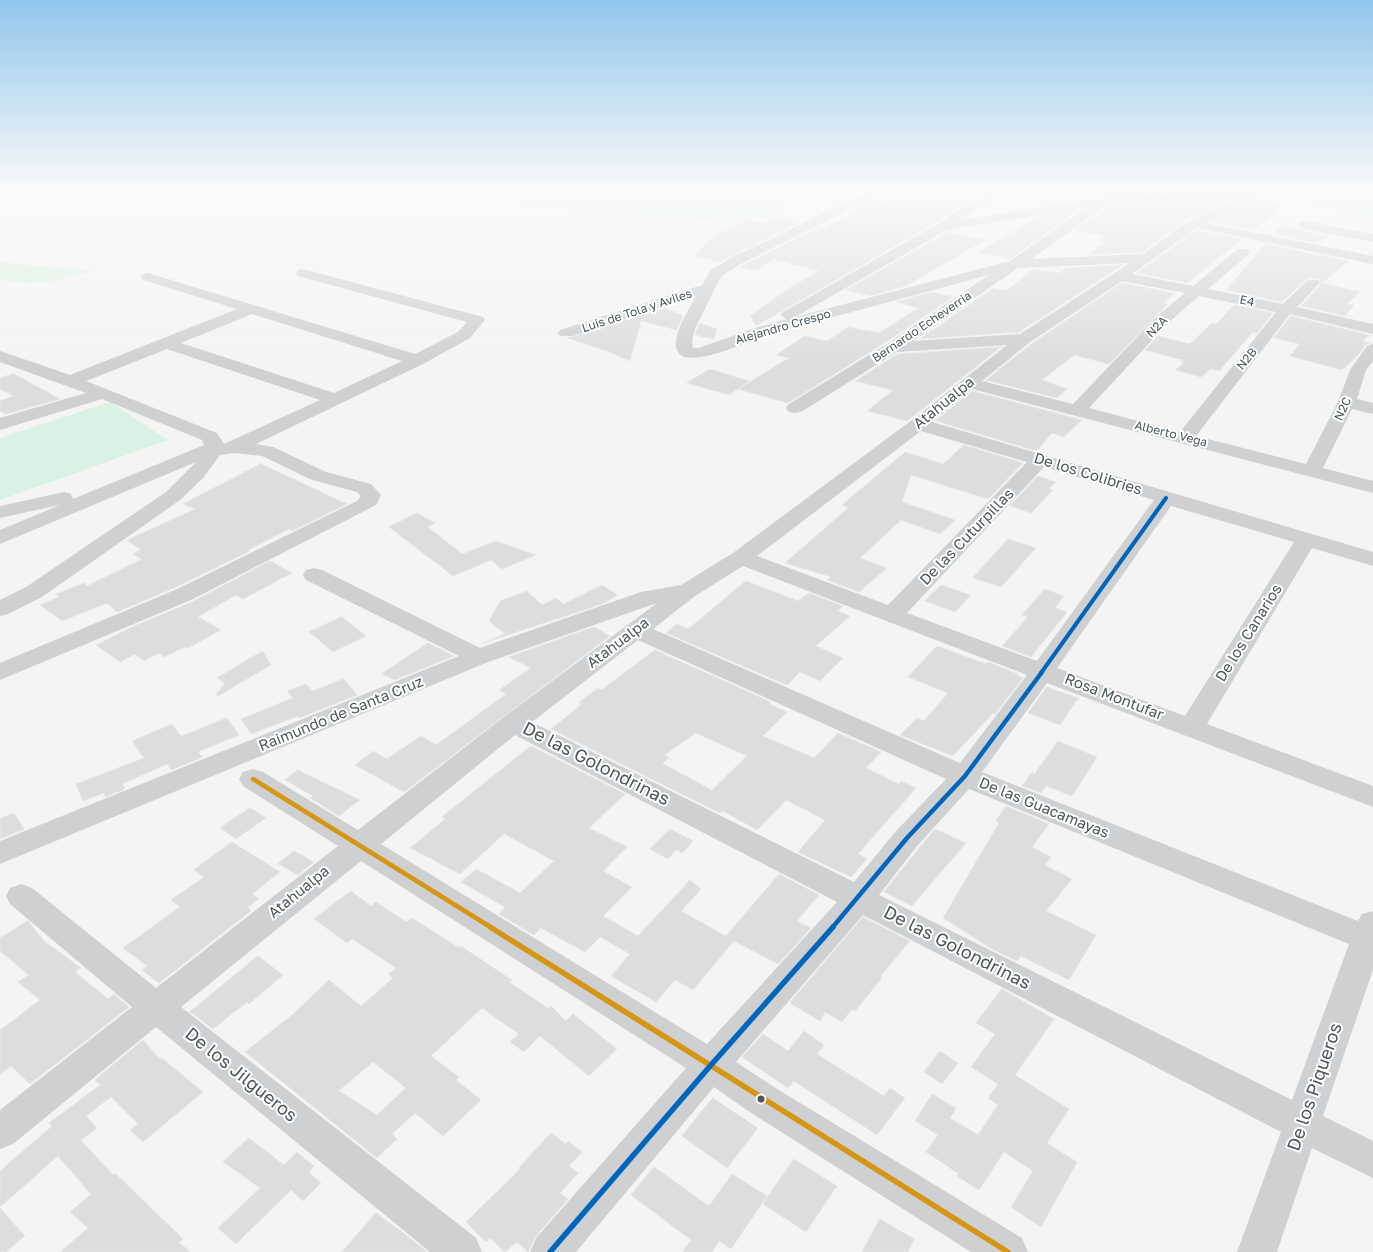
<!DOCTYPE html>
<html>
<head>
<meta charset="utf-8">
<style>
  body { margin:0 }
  canvas { display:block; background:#f4f4f4 }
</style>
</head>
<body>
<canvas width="1373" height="1252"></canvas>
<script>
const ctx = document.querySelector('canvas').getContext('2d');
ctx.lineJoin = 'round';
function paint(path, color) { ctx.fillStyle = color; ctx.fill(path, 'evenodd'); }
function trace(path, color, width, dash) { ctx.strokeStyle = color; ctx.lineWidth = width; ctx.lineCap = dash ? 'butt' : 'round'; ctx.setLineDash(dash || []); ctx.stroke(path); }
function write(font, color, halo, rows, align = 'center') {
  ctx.font = font + ' "Golos Text",sans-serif'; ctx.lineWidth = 4; ctx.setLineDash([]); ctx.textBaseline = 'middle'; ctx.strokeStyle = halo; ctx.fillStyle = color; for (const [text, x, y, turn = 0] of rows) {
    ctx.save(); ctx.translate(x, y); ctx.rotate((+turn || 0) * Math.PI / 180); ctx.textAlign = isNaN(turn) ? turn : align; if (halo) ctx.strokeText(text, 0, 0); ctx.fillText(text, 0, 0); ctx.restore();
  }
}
const green = new Path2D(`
  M0,190H35L0,206Z
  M538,190H792L778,216L761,220L746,216L735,222L520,207Z
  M1288,190H1373V218L1276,198Z
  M0,262L92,271L54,281L27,283L0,280Z
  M110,402L168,440L0,500V438Z`);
const building = new Path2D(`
  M893,190H986L937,222L756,326L750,316L791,287L819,271L774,259L756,270L740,267L819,227L824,228L874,201L892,206Z
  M1032,190H1107L1100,195L1055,203L1031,198Z
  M1127,190H1213L1124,194Z
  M1256,198L1284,205L1253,230L1212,222Z
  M1227,200L1181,223L1143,252L1089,255L1106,242L1099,241L1107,236L1075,230L1109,206Z
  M1079,210L1010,259L978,252L1041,216Z
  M779,217L800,222L720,262L695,256L714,235L748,220L761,223Z
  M1282,225L1300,230L1330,236L1316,243L1274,234Z
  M1197,230L1242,239L1187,283L1137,273Z
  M948,232L985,240L906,286L870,296L846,290Z
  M1266,244L1349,261L1322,283L1360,292L1347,304L1354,305L1345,316L1301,306L1321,284L1318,278L1307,279L1282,302L1226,290Z
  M1123,265L1019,332L920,339L993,288L1006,291L1033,269L1060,273L1066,268Z
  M1122,283L1175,293L1164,303L1168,304L1109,364L1074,355L1042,380L1067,389L1057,398L986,380L1031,344Z
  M932,292L953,297L886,342L788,403L738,389L789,358L776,355L805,336L827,341L848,327L879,333L918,308L896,302Z
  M1234,305L1273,313L1257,333L1253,332L1219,371L1210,369L1201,377L1175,370L1184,363L1181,362L1183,360L1145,350L1158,336L1190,344L1212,323L1216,324Z
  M664,308L683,316L677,330L641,321L630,361L607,351L568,338Z
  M1291,316L1369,335L1363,341L1370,343L1365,345L1359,354L1342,370L1290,356L1300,344L1274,338Z
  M700,323L717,329L714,339L695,335Z
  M1001,347L907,421L867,411L893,390L855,381L898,354Z
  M710,369L749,381L729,395L687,383Z
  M14,374L60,399L6,414L0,411V401L14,396L0,389V378Z
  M972,391L1082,420L1064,437L1052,433L1037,451L936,421Z
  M964,445L1023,463L988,499L911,475L902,502L955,520L940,534L901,520L860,558L887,568L859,592L827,580L831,577L785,563L849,507L842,505L905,452L943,464Z
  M261,464L347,504L292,531L289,529L248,550L250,551L174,588L117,612L107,603L62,621L40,605L59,597L56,594L84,583L87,586L142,559L133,554L141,550L127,540L195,509L183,504Z
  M1038,476L1056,482L1049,489L1053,490L1031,513L1010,506Z
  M417,513L435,523L428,527L462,554L496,541L536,555L502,569L491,560L453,576L389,527Z
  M1008,539L1036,548L1001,587L973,578Z
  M270,561L292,573L243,599L236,595L198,617L221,630L188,648L185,647L164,657L159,653L144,661L135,654L120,662L96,645L134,626L192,602Z
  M746,581L798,601L809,593L843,606L838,611L850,616L816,646L843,658L820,681L800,672L787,685L666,633L677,624L688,629Z
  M602,585L618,595L602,604L483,643L505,634L489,621L500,601L527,591L542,605L556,598L563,604Z
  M941,585L971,595L955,612L925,601Z
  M1045,589L1064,596L1055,608L1067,612L1031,657L1002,646L1028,617L1022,615Z
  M342,617L366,636L333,652L309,632Z
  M594,627L610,636L404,792L355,765L373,751L387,759L421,736L436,745L506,694L499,690L531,668L509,657Z
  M428,643L454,656L395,680L382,674Z
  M937,646L986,664L988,662L1018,674L1016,675L1023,678L995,714L993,713L953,756L900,735L917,718L924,721L948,693L908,677Z
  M655,650L771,702L769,704L787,712L763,736L814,758L838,733L881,752L866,768L899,784L901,781L916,788L858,854L867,859L851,877L798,852L825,820L786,800L757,830L723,811L720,813L551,729L581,705L579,702L598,688L601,690ZM696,733L747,756L712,790L662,763L669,758L665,755Z
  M263,651L271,665L218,696L216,694L225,683L217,678Z
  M344,679L357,695L299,718L298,716L251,734L241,719L293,698L287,691L306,684L312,691Z
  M1047,687L1078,698L1060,725L1028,713Z
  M227,718L239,735L198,752L203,757L171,770L167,764L122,784L125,789L105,797L104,793L83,801L76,784L144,758L132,741L172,724L181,736Z
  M1058,741L1097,757L1072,796L1046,786L1041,793L1022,786L1032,772L1034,774Z
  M531,746L625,794L589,828L627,847L603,871L632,887L603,916L638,936L690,880L701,889L681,911L726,936L779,874L819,895L797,921L811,928L778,964L734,941L693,990L675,980L656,1002L611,976L630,954L600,937L585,952L541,928L534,935L499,914L505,907L461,882L476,869L520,893L554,861L504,834L460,874L410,848L445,819L442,817Z
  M298,770L360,800L339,816L310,798L313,796L285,780Z
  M1006,806L1049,824L1032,847L1051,857L1045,865L1072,879L1046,911L1096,935L1069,980L1021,956L1017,961L992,949L943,918L999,823L996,821Z
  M250,808L266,818L236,839L220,828Z
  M14,813L24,829L0,839V819Z
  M670,829L693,841L682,853L676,850L668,859L650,849Z
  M935,829L966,843L912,906L884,892Z
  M232,842L280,872L252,894L259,899L248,907L251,911L159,983L142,970L147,966L123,948L180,907L171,900L204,877L194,870Z
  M294,851L314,862L298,875L278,864Z
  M351,891L371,906L376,902L406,922L412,918L458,947L461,946L512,980L509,982L548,1008L551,1006L566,1021L573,1014L617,1049L589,1076L540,1036L524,1052L510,1042L519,1034L482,1008L431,1056L459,1077L456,1080L481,1100L443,1136L415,1113L392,1134L397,1139L377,1158L245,1052L293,1014L329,980L361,1006L393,978L388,974L396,968L352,939L347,943L314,919ZM373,1062L406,1088L377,1115L339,1091Z
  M863,917L910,941L880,977L882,978L855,1011L852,1009L842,1022L825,1012L820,1021L790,1003Z
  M28,921L44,941L81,968L75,972L108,999L114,994L129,1007L30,1084L11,1066L0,1074V1030L40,1000L18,982L29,975L0,951V938Z
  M258,956L283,975L256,998L249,1004L247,1002L213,1029L190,1012Z
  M1002,989L1054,1019L1015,1075L1069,1109L1047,1143L1077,1162L1041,1227L1011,1207L1033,1171L1004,1152L979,1190L957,1176L959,1174L926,1152L938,1135L915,1121L932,1094L956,1108L950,1118L978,1135L998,1105L988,1098L998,1084L971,1067L995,1034L976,1023Z
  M804,1031L824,1045L817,1054L884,1096L890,1088L905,1098L877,1135L794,1081L788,1088L742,1057L763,1034L788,1051Z
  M143,1040L160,1059L162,1058L203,1092L143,1142L130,1130L138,1124L111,1097L86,1116L97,1128L81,1140L113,1175L115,1173L183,1239L179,1242L190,1252H60L88,1228L70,1212L91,1194L58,1156L0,1207V1171L52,1126L49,1123L100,1085L95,1080Z
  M940,1051L958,1063L942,1084L924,1072Z
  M713,1098L758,1128L727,1168L682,1136Z
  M551,1133L566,1144L568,1141L582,1152L569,1166L578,1173L560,1193L568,1199L535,1237L528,1252L517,1242L505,1252L490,1238L486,1242L466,1222L520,1169L519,1168Z
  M249,1138L284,1165L297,1152L314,1166L309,1172L321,1183L303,1201L291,1190L236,1244L218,1228L260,1188L223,1162Z
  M794,1159L837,1186L806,1232L763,1204Z
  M654,1167L709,1206L732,1174L767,1196L731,1249L719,1241L712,1252H682L691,1240L631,1195Z
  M0,1208L25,1236L6,1252H0Z
  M376,1213L409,1237L427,1252H342Z
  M880,1219L914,1239L908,1252H862Z`);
const minor = new Path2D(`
  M871,190H887L739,265L722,276L719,280L695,329L692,341L693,348H699L755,328L787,319L780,315L783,312L938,224L990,190H1005L963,220L1101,197L1111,190H1125L1119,196L1267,190L1207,223L1373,256V264L1197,228L1132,274L1193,286L1238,249H1248L1250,252L1248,255L1208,289L1283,304L1308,280H1318L1320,283L1297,307L1373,324V334L1290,314L1196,436L1306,464L1338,402L1350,370L1367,346L1373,344V361L1366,370L1357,399L1373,403V414L1352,409L1323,468L1373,481V493L972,389L932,422L1373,552V566L1312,548L1207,724L1373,786V807L1047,683L982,772L1358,921L1362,914L1373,911V970L1323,1116L1373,1141V1178L1312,1148L1277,1252H1237L1281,1132L863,915L736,1062L774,1087L1022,1238L1028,1252H971L748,1111L714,1087L576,1252H530L536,1238L686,1068L361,861L181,1007L476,1238L482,1252H430L156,1027L13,1144L0,1149V1110L132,1007L10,904L6,896L10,888L21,884L32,888L156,988L338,846L243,786L239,779L243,772L253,769L263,772L358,830L504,717L657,603L488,662L0,864V841L459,656L306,580L303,575L306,570L314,568L322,570L480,648L641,592L681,585L733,553L912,420L1007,345L897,352L801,412L795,413L789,412L786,408L789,404L887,344L989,275C938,289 888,302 837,316C813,322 787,327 764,336C748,341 689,370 678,352C669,339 690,308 696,296L572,336H560L558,333L560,330L702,285L711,270L729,259ZM1236,198L1182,225L1144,254L1031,259L1108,204ZM1087,207L1010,261L795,317L947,230ZM1130,263L1020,334L913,341L1018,268ZM1122,281L1185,293L1156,317L1073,404L982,381L1030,342ZM1199,296L1276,312L1180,432L1089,408L1168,323ZM921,431L1027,462L888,605L757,556ZM1044,467L1154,500L1037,661L907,613ZM1171,506L1294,542L1185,716L1057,668ZM743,566L1027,675L960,763L653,629L695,596ZM638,640L946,779L897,830L854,882L532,722ZM515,735L837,902L707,1044L381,844ZM969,789L1349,944L1292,1100L879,895L917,846Z
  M1305,221L1373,234V242L1300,228L1298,225L1300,222Z
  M303,269L483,317L485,320L470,338L423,364L256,444L273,447L326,472L371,484L381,495L376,505L191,600L0,680V663L175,590L357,501L361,496L357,492L312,480L262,456L235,453L220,455L203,478L180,500L42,597L8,614L0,616V600L26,587L166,492L196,462L0,544V530L60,505L0,518V506L64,492L71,494L73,499L204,445L202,440L102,399L0,430V418L86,393L0,362V351L70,375L237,309L143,280L141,277L143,274L148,273L415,354L458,332L467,322L298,276L296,273L298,270ZM252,314L402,361L334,393L181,343ZM167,349L320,400L224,444L217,433L86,381Z`);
const bus1Far1 = new Path2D(`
  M253,779L492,928`);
const bus1 = new Path2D(`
  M490,927C663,1035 835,1145 1008,1252`);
const bus2Far2 = new Path2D(`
  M1041,673L1166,498`);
const bus2Far1 = new Path2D(`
  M832,928L907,838L965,776L1042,672`);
const bus2 = new Path2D(`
  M550,1252L711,1065L833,927`);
const markers = [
  [761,1099,4.5,"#4a5661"]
];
const farStreetnames = [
  ["E4",1247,301,12],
  ["Luis de Tola y Aviles",637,311,-18],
  ["Alejandro Crespo",783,327,-16],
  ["Bernardo Echeverria",922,327,-34],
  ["N2A",1157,327,-45],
  ["N2B",1247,359,-51],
  ["N2C",1343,409,-65],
  ["Alberto Vega",1171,434,14]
];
const streetNames = [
  ["Atahualpa",944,403,-39],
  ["De los Colibries",1088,474,17],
  ["De las Cuturpillas",967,537,-46],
  ["De los Canarios",1249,633,-58],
  ["Atahualpa",618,643,-37],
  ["Rosa Montufar",1114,697,21],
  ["Raimundo de Santa Cruz",341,714,-22],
  ["De las Guacamayas",1044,808,22],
  ["Atahualpa",299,892,-39]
];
const nearStreetnames = [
  ["De las Golondrinas",596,764,27],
  ["De las Golondrinas",957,948,27],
  ["De los Jilgueros",241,1075,39],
  ["De los Piqueros",1315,1087,-71]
];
paint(green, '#d9f2e3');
paint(building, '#ddddde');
trace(building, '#e5e6e7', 1);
paint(minor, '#ced0d2');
trace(bus1Far1, '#d49613', 4.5);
trace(bus1, '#d49613', 5.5);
trace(bus2Far2, '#0065bd', 4);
trace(bus2Far1, '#0065bd', 4.5);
trace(bus2, '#0065bd', 5.5);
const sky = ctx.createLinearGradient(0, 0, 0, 366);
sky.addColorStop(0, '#91c6eb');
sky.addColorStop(0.52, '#fafafa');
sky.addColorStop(1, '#fafafa00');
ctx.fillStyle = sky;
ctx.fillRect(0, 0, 1373, 366);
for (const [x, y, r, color] of markers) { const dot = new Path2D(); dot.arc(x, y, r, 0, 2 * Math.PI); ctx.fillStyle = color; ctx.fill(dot); trace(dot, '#fff', 2); }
write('12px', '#4a5661', '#fff', farStreetnames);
write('15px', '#4a5661', '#fff', streetNames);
write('18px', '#4a5661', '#fff', nearStreetnames);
</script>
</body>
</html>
